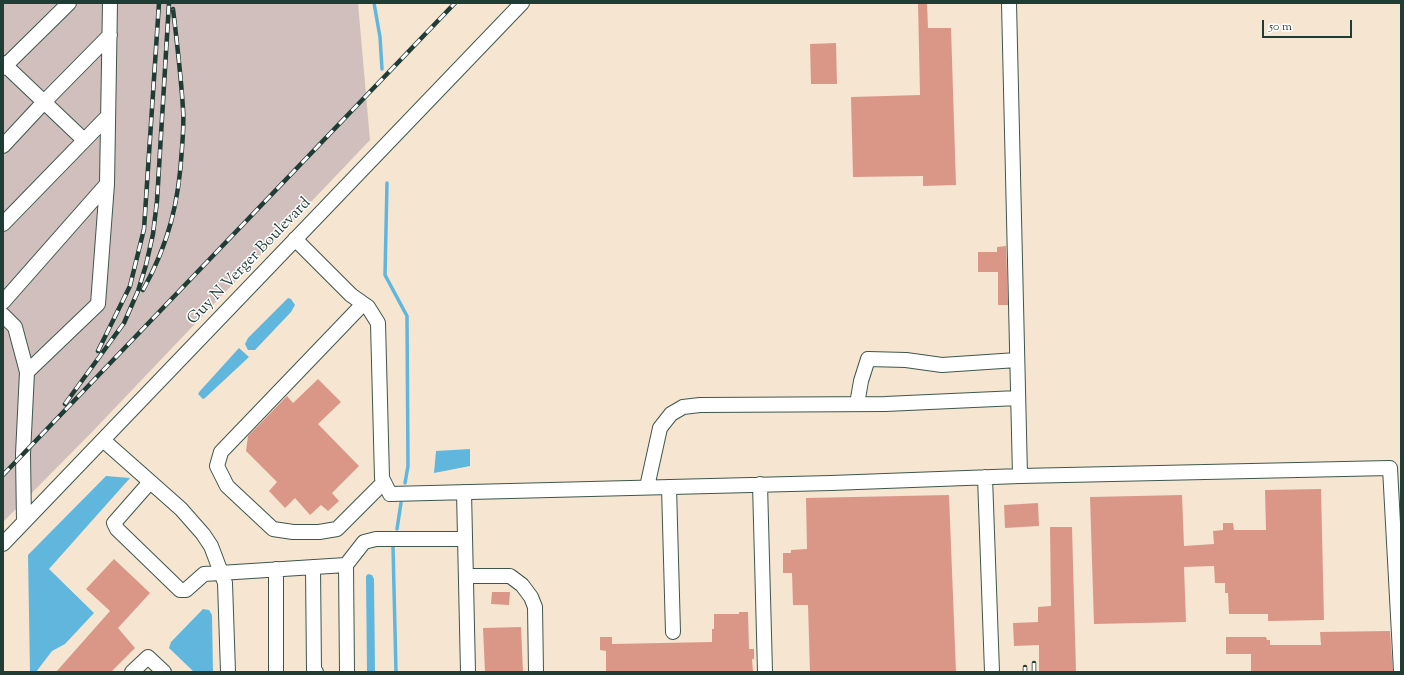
<!DOCTYPE html>
<html>
<head>
<meta charset="utf-8">
<style>
  body { margin:0 }
  #map { position:relative; width:1404px; height:675px; overflow:hidden; background:#f6e6d1; font-family:"Sorts Mill Goudy",serif }
  canvas { display:block }
  .frame { position:absolute; inset:0; border:4px solid #1f3d34; pointer-events:none }
  .scale { position:absolute; left:1262px; top:20px; width:90px; height:18px; box-sizing:border-box; border:2px solid #1f3d34; border-top:0; padding-left:5px; font-size:12px; line-height:14px; white-space:nowrap; color:#1f3d34; -webkit-text-stroke:3px #fff; paint-order:stroke }
</style>
</head>
<body>
<div id="map">
<canvas width="1404" height="675"></canvas>
<div class="frame"></div>
<div class="scale">50 m</div>
</div>
<script>
const ctx = document.querySelector('canvas').getContext('2d');
ctx.lineJoin = 'round';
function paint(path, color) { ctx.fillStyle = color; ctx.fill(path, 'evenodd'); }
function trace(path, color, width, dash) { ctx.strokeStyle = color; ctx.lineWidth = width; ctx.lineCap = dash ? 'butt' : 'round'; ctx.setLineDash(dash || []); ctx.stroke(path); }
function write(font, color, halo, rows, align = 'center') {
  ctx.font = font + ' "Sorts Mill Goudy",serif'; ctx.lineWidth = 3; ctx.setLineDash([]); ctx.textBaseline = 'middle'; ctx.strokeStyle = halo; ctx.fillStyle = color; for (const [text, x, y, turn = 0] of rows) {
    ctx.save(); ctx.translate(x, y); ctx.rotate((+turn || 0) * Math.PI / 180); ctx.textAlign = isNaN(turn) ? turn : align; if (halo) ctx.strokeText(text, 0, 0); ctx.fillText(text, 0, 0); ctx.restore();
  }
}
const industrial = new Path2D(`
  M3,3H358L370,140L93,431L3,522Z`);
const water = new Path2D(`
  M288,298L291,299L295,305L291,312L255,350H248L245,344L248,338Z
  M239,348L249,357L205,398L203,399L198,394L200,391Z
  M470,449V466L434,473L436,451Z
  M106,476L130,478L49,569L94,613L65,644L52,651L36,672H30L28,555Z
  M368,574L372,575L374,579L375,672H367L366,576Z
  M203,609L209,610L212,615L213,672H194L169,648L171,642Z`);
const stream = new Path2D(`
  M374,3L380,37L382,69
  M387,183L385,275L407,316L408,466L405,483
  M397,529L401,503
  M393,547L396,672`);
const building = new Path2D(`
  M918,3H927L928,28H951L956,185L923,186V176L853,177L851,97L920,95Z
  M836,43L837,84H811L810,44Z
  M1006,246L1008,305H998V272H978V252H997V247Z
  M318,379L341,402L318,424L359,466L332,493L339,501L328,511L321,505L310,515L295,498L285,508L269,491L277,482L246,451L248,436L287,396L293,403Z
  M1321,489L1324,620L1268,621V614H1229L1228,593H1225V583H1215L1214,566L1184,567L1186,622L1094,624L1090,497L1182,495L1184,546L1214,544L1213,531L1223,530V523H1233L1234,530H1266L1265,490Z
  M949,495L956,672H810L808,605H793L792,573H783V553H791V550L807,549L806,498Z
  M1038,503L1039,526L1005,528L1004,505Z
  M1050,527H1072L1076,672H1039V645L1014,646L1013,623L1038,622V607L1051,606Z
  M114,559L150,593L118,628L135,648L111,672H56L110,611L86,589Z
  M492,592H510L509,605L491,604Z
  M739,612H748L749,649H754V659H752L753,672H606V651L600,650V637H612V644L712,642V629H714V614H739Z
  M521,627L523,672H485L483,628Z
  M1390,631L1393,672H1251V654H1226V637H1266L1267,640H1270V645H1321L1320,632Z`);
const minor = new Path2D(`
  M3,63L84,140
  M3,68L69,3
  M3,146L44,102L110,35
  M3,224L108,116
  M295,239L351,295L368,307L378,323L382,478L390,494L831,483L1020,476L1009,3
  M3,302L107,184L110,3
  M363,304L221,452L217,466L227,486L273,529L293,532H319L337,529L384,482
  M3,315L15,327L27,372L23,454L24,522
  M27,372L98,304L107,184
  M857,404L861,381L868,359L906,360L942,365L1017,360
  M103,440L181,509L203,534L211,546L225,583L228,672
  M1020,476L1390,468L1401,671
  M985,477L992,672
  M150,482L114,523L117,529L180,590H186L204,574L346,565L364,542L376,539H465
  M760,484L765,672
  M647,487L660,428L671,414L683,407L700,405L885,404L1018,398
  M669,487L673,632
  M464,492L468,672
  M3,544L522,3
  M346,565L347,672
  M313,567L314,670L316,672
  M276,569V672
  M466,576H510L522,585L531,597L535,607L536,672
  M132,672L148,657L164,672`);
const rail = new Path2D(`
  M143,290C169,243 179,202 182,148C183,135 184,122 183,109C181,76 177,42 173,9
  M98,351L130,286L144,229L159,3
  M65,404L124,323L138,291L146,265L153,234L157,201L169,3
  M3,475L455,3
  M1034,663V672
  M1025,667V672`);
const streetNames = [
  ["Guy N Verger Boulevard",250,262,-46]
];
paint(industrial, '#d1bfbd');
paint(water, '#60b6dd');
trace(stream, '#60b6dd', 3.5);
paint(building, '#da9788');
trace(minor, '#3f564c', 16);
trace(minor, '#fff', 14);
trace(rail, '#1f3d34', 4.5);
trace(rail, '#fff', 3, [9]);
write('16px', '#1f3d34', '#fff', streetNames);
</script>
</body>
</html>
